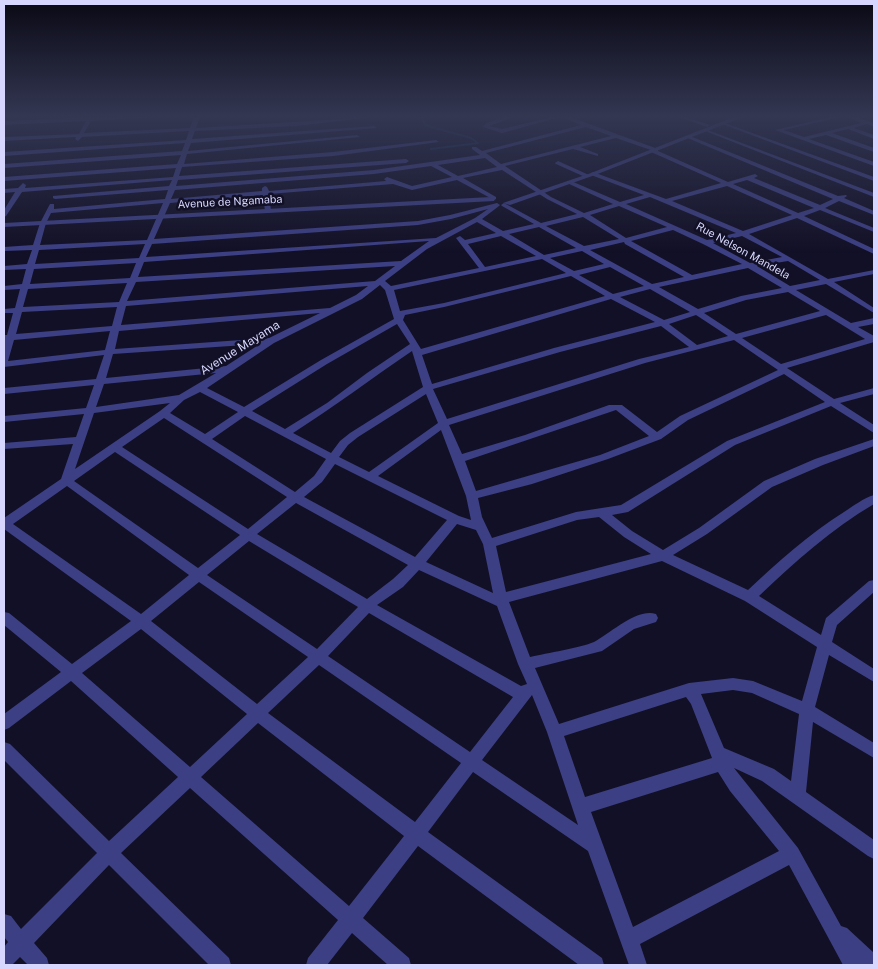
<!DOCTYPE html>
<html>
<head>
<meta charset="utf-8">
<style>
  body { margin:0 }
  #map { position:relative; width:878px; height:969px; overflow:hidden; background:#121026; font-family:"Public Sans",sans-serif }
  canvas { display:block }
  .frame { position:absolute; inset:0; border:5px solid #d7d6fe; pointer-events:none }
</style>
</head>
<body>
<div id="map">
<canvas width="878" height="969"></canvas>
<div class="frame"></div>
</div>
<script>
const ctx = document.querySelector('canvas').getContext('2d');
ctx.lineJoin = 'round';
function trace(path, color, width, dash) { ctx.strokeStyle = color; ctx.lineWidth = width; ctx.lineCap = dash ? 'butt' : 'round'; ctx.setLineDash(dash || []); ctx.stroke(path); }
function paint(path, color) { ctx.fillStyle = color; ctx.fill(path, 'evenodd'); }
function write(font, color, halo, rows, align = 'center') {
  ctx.font = font + ' "Public Sans",sans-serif'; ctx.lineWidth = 5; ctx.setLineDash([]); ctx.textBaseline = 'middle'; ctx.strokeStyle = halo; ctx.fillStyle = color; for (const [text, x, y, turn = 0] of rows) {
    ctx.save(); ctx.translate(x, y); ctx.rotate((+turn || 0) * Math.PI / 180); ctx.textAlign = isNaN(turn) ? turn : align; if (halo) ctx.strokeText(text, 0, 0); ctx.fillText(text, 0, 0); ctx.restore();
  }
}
const stream = new Path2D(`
  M422,117L425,125L471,138L478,143L431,149`);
const minor = new Path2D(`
  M90,117H155L91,121L84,133L190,128L194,117H200L196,128L374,117L297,126L195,131L192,139L374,126L377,128L191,143L188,151L357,135L360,137L187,154L184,164L333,152L436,140L439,142L333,156L182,167L179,176L406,159L409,161L406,163L178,180L176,186L374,170L480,155L472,149V147H476L482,151L581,125L562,117H570L658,149V151L728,182L755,174L758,176L754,178L820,205L833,199L685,137L690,136L838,196L846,195L847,196L844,198L874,211V215L839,201L825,208L874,228V232L820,210L804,216L874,249V254L797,218L749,234L828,279L874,270V274L834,282L874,308V313L826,284L796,290L851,323L874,318V324L858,327L874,336V342L787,368L834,399L874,388V394L840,403L874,425V433L831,406L735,445L628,512L612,515L632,531L663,550L699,528L764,481L815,459L874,439V446L823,465L772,487L707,534L673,555L748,590C778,562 809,534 844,512C853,506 864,498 874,495V504C831,529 795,562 759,596L821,635L826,618L869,581L874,580V592L837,625L832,642L874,669V682L829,655L815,707L874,743V758L813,722L806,792L874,840V859L868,856L762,781L734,768L798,848L841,926L847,928L874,953V965H843L789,865L640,944L647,965H629L588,851L473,772L428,832L602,958L604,965H579L418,846L363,918L409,958L411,965H388L352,933L327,965H306L308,958L338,920L190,788L121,853L229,958L231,965H209L109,865L34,943L47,958L49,965H28L20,957L12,965H4V947L8,942L4,937V914L11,916L21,929L97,853L4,760V742L10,744L109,841L178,777L71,681L9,728L4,730V714L61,672L4,625V612L9,613L72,664L131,621L4,529V518L61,479L73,444L4,449V443L76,437L84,414L4,422V416L86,408L94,385L4,394V388L96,379L104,355L4,367V335H7L13,313H4V309L15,308L20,289L4,290V286L22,284L26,269L4,270V266L27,264L32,250L4,251V247L33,245L40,223L50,204H54V209L165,199L168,190L55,199L53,198V196L169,186L172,180L22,192L6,216L4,217V210L15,192L4,193V189L18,188L23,183L26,185L25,188L173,177L176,168L4,181V177L177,164L181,155L4,168V164L182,151L185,143L4,156V152L186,140L189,131L82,137L78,141L75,139L76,137L4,141V137L79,134L86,121L4,125V121ZM586,127L611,136L501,164L486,153ZM616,138L651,150V152L721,183L666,199L593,172L591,173V175L644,195L620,202L571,181H567V183L613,204L584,213L551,197L505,166L573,149L598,156V154L580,147ZM485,158L497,167L458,176L438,165ZM431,166L452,177L412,186L387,177L384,179L386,181L269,191L267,187L265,186L262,188V191L171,199L175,190L374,174ZM502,170L547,199L577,214L541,223L504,203L501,205L502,206L534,224L503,231L482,219L499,206L500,205L497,203L450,215L418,221L154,239L170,203L263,195L265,211L268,213L271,211L269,194L393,184L412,190L457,180L494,200L496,199V197L463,178ZM747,180L814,208L798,213L733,184ZM727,186L792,215L743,231L672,201ZM650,197L736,233L707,240L626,204ZM163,203L147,240L40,245L46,223L51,213ZM619,206L667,227L626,238L590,215ZM488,209L475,218L436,238L146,257L152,244L418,225L451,219ZM583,217L619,239L584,246L546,226ZM477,222L496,233L465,240L460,236L456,238L479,268L391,286L385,281L427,249ZM539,227L576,248L544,255L509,234ZM673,230L703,244L742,264L692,275L631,241ZM501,236L536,256L485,267L468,244ZM742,236L782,257L750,263L713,243ZM429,241L401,261L138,277L144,262ZM624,242L625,244L684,277L652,284L590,250ZM145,244L139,258L35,264L39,250ZM582,251L604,264L574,271L550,258ZM542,259L566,273L444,303L400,311L394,290ZM788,261L820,280L790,286L757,266ZM136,263L130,278L30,284L34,269ZM395,266L375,281L127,301L136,282ZM610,267L644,286L613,294L579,275ZM748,268L782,288L741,296L698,309L659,287ZM571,276L605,296L421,349L403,320L405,315L444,307ZM127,283L119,302L23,307L28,289ZM380,285L385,290L394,319L321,360L244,407L207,388L274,343L362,299ZM368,286L356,295L330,308L121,325L126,306ZM650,289L690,312L664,320L620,297ZM788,292L820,311L736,334L704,313L746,300ZM611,299L655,322L554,348L432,384L422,355ZM117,307L112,326L16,334L22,312ZM320,313L269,338L115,349L119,331ZM696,315L728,336L697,345L669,324ZM826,315L865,339L781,364L742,338ZM397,324L410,344L367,373L327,403L285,429L252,411L327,364ZM661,326L689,347L639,359L447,419L433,389L560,352ZM110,331L105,350L8,361L14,340ZM734,340L778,370L680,416L657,432L622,405H609L525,435L462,454L449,425L645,363ZM260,344L226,366L106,378L113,354ZM412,351L423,387L350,433L340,441L331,453L293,433C334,407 372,378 412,351ZM216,373L179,395L96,407L104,384ZM784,374L825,402L727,441L621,505L576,512L492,538L482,517L478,498L532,484L608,459L661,439L688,420ZM200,392L238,412L205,434L170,413L184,400ZM426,394L438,423L369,472L339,457L348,445L358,437ZM170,403L160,411L75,469L94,413ZM616,410L649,436L600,455L476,491L465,461ZM245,416L326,459L314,476L295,492L212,439ZM164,418L287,497L248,529L122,447ZM441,430L466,496L471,520L459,516L378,476ZM115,452L240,535L198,568L74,481ZM335,464L447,520L415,557L304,497L322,482ZM67,486L189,575L141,614L13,524ZM296,503L408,565L393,579L367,599L257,534ZM599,517L624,537L651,554L506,592L496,546L577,520ZM457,524L476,530L483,544L493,593L426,562ZM249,541L358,607L317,649L207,575ZM662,561L745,601L817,647L802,701L753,681L733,678L689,683L559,724L535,668L602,651L634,629L656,622L658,618L656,614C636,608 610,634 594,642C580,648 547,653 530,657L509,602ZM419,570L497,606L518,664L527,684L521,686L377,605L403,587ZM199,582L308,657L257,704L151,621ZM369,613L513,697L470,752L328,656ZM141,629L247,714L190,767L82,673ZM319,665L461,763L415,822L268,713ZM733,690L752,693L799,714L791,781L774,769L724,748L701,694ZM532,695L547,732L578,825L482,760ZM686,697L691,704L712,758L585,797L564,736ZM258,723L404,836L349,906L201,777ZM718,772L730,791L779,851L633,927L591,812Z
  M505,117H514L489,126L502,129L552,117H561L502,133L483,127L486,123Z
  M678,117H686L710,125L707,127Z
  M831,117H841L784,130L804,137L861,123L848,117H856L874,123V127L867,124L854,128L874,135V139L848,129L832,133L874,148V152L826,135L809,139L874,162V166L775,130Z
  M722,122L874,177V181L722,124Z
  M705,129L874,193V197L705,131Z
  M558,161L589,175L590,176L585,177L556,164L555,163Z`);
const tertiary = new Path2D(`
  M734,117H743L595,175L510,205L503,203L591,173Z
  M491,197L495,199L494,201L4,227V223Z`);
const farStreetnames = [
  ["Avenue de Ngamaba",230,202,-3],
  ["Rue Nelson Mandela",743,251,29]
];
const streetNames = [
  ["Avenue Mayama",240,348,-32]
];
trace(stream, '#102a4a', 2);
paint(minor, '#3c3f83');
paint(tertiary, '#3c3f83');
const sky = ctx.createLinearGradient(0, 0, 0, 253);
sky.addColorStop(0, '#0a0915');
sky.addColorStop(0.46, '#333752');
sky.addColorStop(1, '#33375200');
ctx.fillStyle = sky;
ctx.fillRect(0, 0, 878, 253);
write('11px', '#d7d6fe', '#121026', farStreetnames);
write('12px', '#d7d6fe', '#121026', streetNames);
</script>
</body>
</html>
